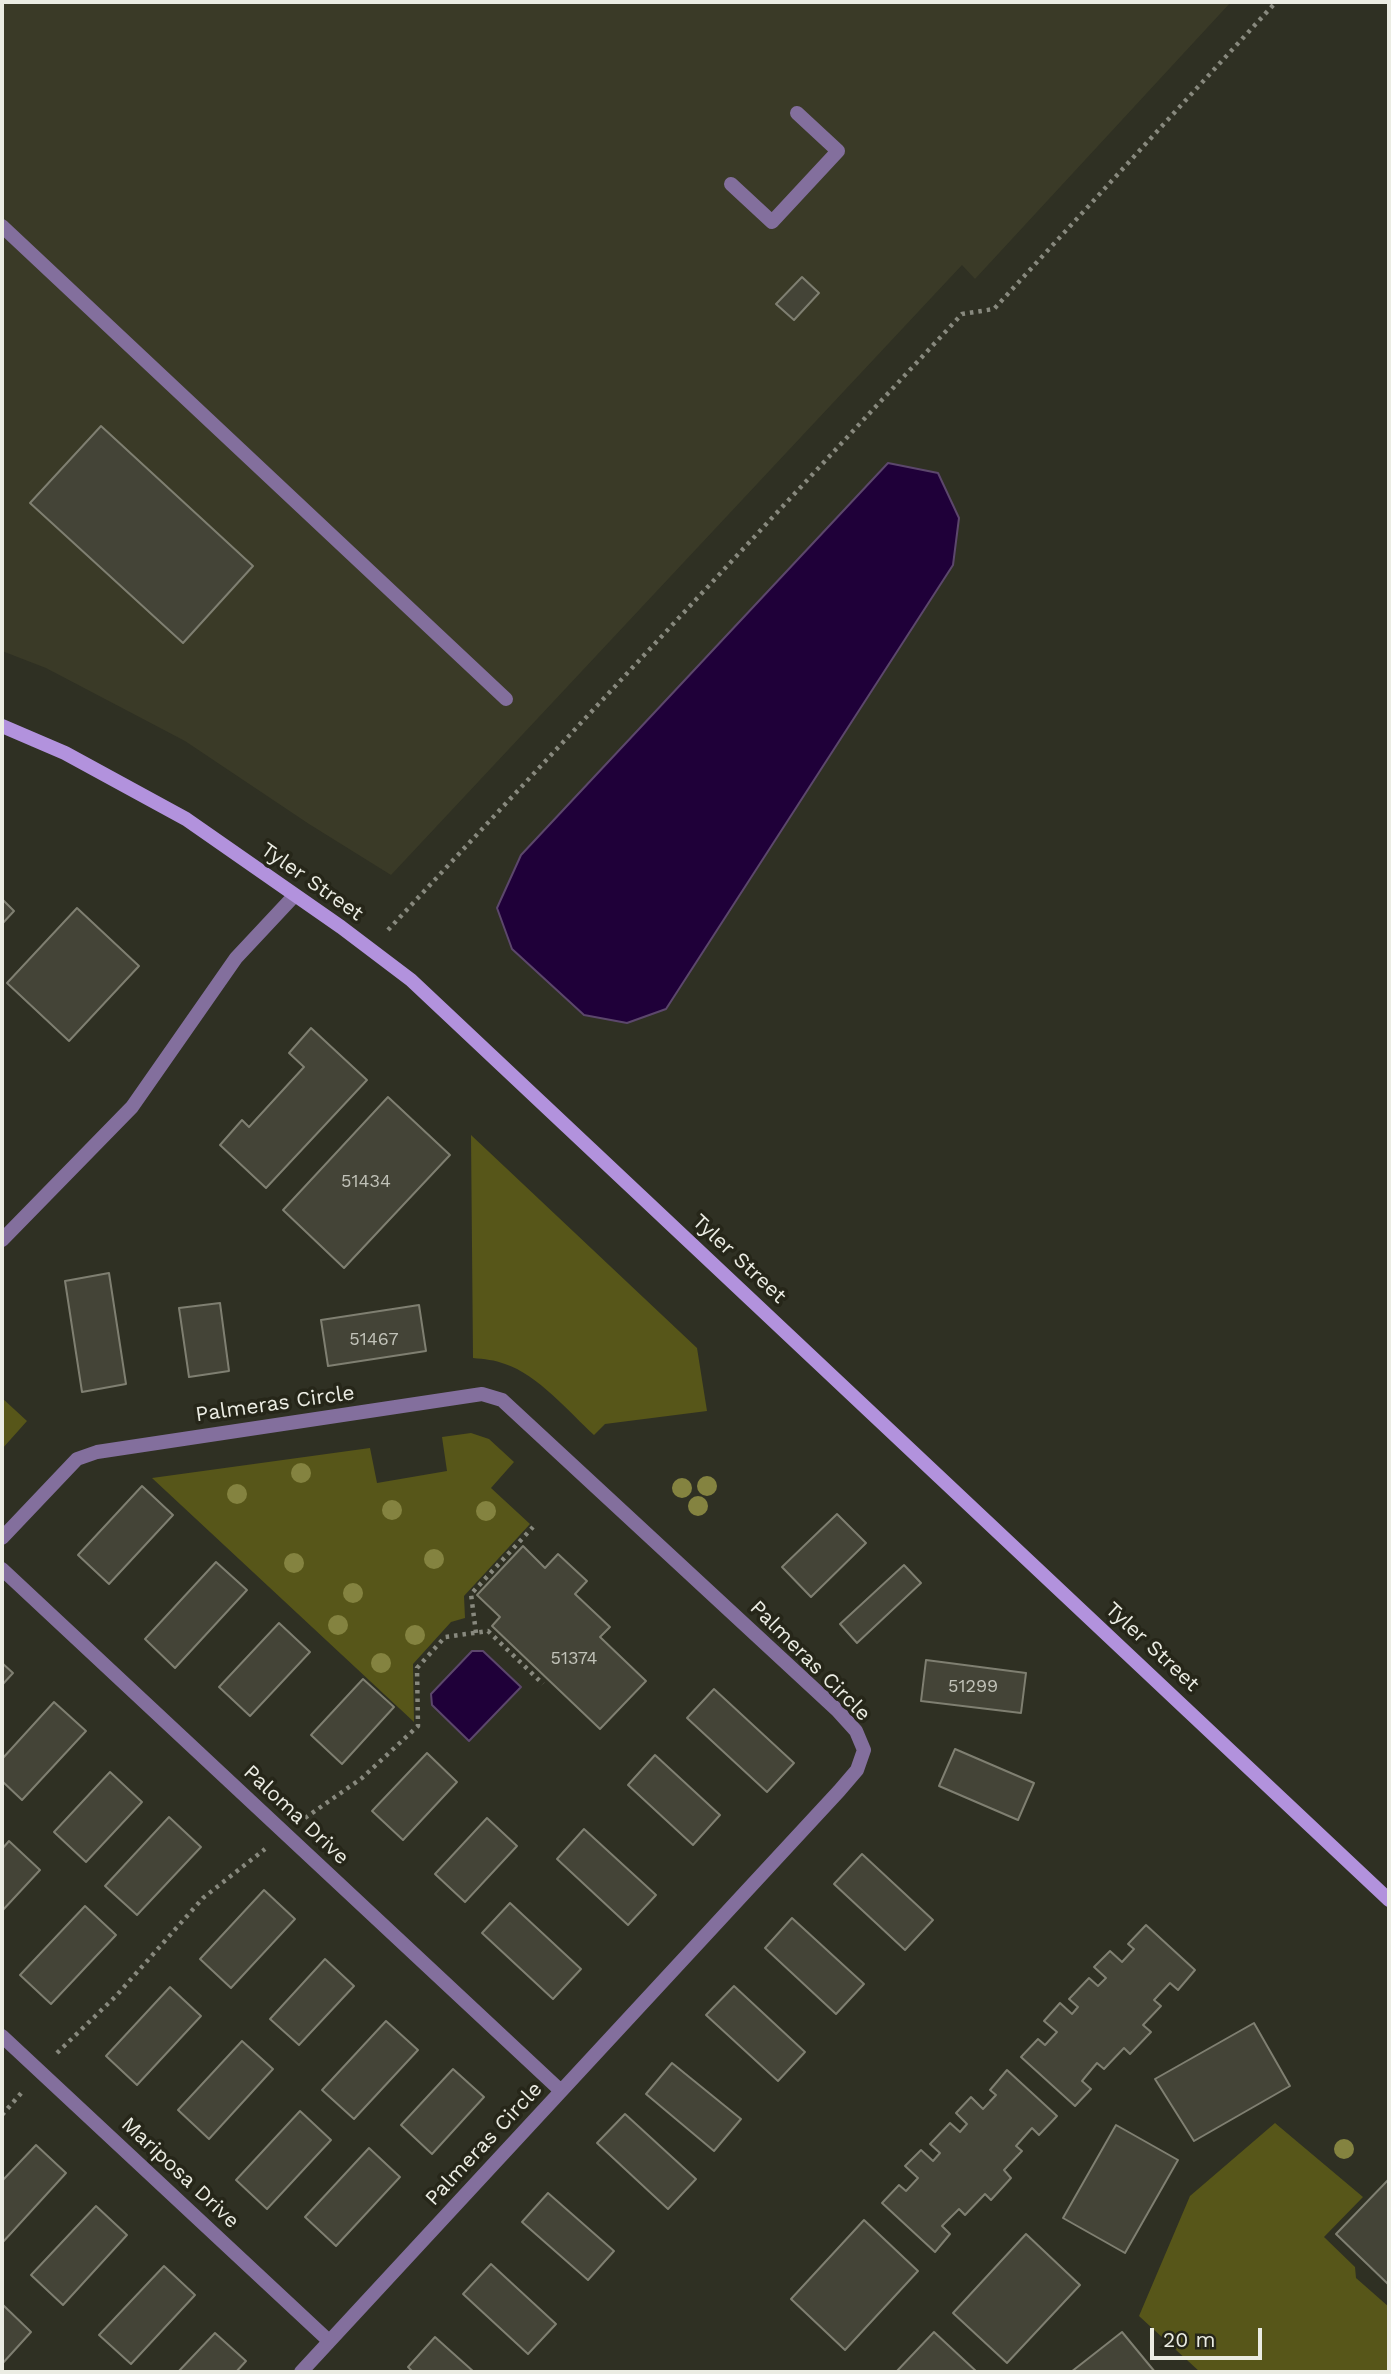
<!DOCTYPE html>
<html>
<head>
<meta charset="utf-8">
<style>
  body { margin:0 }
  #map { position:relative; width:1391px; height:2374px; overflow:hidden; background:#2f3023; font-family:"Work Sans",sans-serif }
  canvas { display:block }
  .frame { position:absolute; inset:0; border:4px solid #ebece3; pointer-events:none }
  .scale { position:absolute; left:1150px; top:2328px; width:112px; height:32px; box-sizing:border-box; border:4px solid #ebece3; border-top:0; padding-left:9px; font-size:21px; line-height:24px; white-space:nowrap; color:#ebece3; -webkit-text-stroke:5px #262619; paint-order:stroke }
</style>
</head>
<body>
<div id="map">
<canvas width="1391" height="2374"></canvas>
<div class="frame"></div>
<div class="scale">20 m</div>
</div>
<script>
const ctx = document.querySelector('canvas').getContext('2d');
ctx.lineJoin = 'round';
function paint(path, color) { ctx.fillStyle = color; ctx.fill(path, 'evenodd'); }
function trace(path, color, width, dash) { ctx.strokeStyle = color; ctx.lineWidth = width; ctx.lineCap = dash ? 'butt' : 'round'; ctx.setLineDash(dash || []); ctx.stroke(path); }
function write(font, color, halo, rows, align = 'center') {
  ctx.font = font + ' "Work Sans",sans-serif'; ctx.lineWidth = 7; ctx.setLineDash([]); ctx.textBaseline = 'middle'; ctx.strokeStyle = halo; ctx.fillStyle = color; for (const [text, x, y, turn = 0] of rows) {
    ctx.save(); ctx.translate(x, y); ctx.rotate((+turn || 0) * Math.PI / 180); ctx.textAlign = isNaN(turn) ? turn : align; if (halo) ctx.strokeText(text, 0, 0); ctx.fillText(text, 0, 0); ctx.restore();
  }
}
const built = new Path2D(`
  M2,2H1231L975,279L962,265L391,875L309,824L185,741L46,668L2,651Z`);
const green = new Path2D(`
  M471,1135L697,1348L707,1411L605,1424L594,1435C570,1413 537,1374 505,1364C495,1360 484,1359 473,1358Z
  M2,1398L27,1421L2,1449Z
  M471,1433L489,1439L514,1462L491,1488L530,1524L464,1596L465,1618L451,1622L413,1664L414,1722L152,1478L370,1448L377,1483L447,1471L442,1437Z
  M1275,2123L1363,2197L1324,2237L1355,2267L1356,2278L1389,2307V2372H1200L1139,2316L1190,2196Z`);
const water = new Path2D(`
  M888,463L938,473L959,518L953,565L666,1009L627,1023L584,1015L512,949L497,908L521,855Z
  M472,1651H483L521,1687L469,1741L432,1705L431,1694Z`);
const building = new Path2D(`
  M802,277L819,293L794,320L776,304Z
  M101,426L253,566L183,643L30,503Z
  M2,899L14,911L2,924Z
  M77,908L139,966L69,1041L7,983Z
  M311,1028L367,1080L266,1188L220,1145L242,1120L249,1127L304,1067L289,1053Z
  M388,1097L450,1155L344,1268L283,1210Z
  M109,1273L126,1384L82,1392L65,1281Z
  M220,1303L229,1371L189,1377L179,1308Z
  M419,1305L426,1351L328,1366L321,1320Z
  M142,1486L173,1515L109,1584L78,1555Z
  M837,1514L866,1543L811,1597L782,1567Z
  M523,1546L545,1568L558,1554L587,1581L575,1594L610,1627L600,1637L646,1681L600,1729L492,1626L500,1617L477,1595Z
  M216,1562L247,1590L175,1668L145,1639Z
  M904,1565L921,1583L857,1643L840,1624Z
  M279,1623L310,1652L250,1716L219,1687Z
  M926,1660L1026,1673L1021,1713L921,1701Z
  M2,1663L13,1673L2,1685Z
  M363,1679L394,1707L342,1764L311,1735Z
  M714,1689L794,1763L767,1792L687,1718Z
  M54,1702L86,1731L22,1800L2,1781V1759Z
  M955,1749L1034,1783L1018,1820L939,1786Z
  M427,1753L457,1782L403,1840L372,1811Z
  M655,1755L720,1815L693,1845L628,1785Z
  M110,1772L142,1802L86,1862L54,1832Z
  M169,1817L201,1847L137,1915L105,1886Z
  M487,1818L517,1846L465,1902L435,1874Z
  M584,1829L656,1895L628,1925L557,1859Z
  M9,1841L40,1870L2,1911V1849Z
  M862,1854L933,1920L905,1950L834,1884Z
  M264,1890L295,1919L231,1988L200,1959Z
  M510,1903L581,1969L553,1999L482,1933Z
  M85,1906L116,1935L51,2004L20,1975Z
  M792,1918L864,1984L836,2014L765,1948Z
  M1146,1925L1195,1970L1178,1990L1170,1983L1154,2000L1161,2006L1143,2025L1151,2032L1130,2054L1124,2048L1104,2069L1097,2063L1082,2081L1091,2089L1075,2106L1021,2057L1038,2039L1045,2045L1057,2032L1044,2021L1060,2003L1072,2014L1078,2007L1069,1999L1089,1978L1098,1986L1106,1978L1094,1967L1110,1951L1122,1962L1134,1949L1128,1944Z
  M325,1959L354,1986L299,2045L270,2019Z
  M734,1986L805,2052L778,2081L706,2015Z
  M170,1987L201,2016L137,2085L106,2056Z
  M386,2021L418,2050L354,2119L322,2090Z
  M1254,2023L1290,2086L1194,2141L1155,2079Z
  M242,2041L273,2069L209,2139L178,2110Z
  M672,2063L741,2119L714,2151L646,2094Z
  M453,2069L484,2097L432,2154L401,2125Z
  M1007,2070L1057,2116L1039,2135L1032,2128L1016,2146L1022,2151L1004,2170L1011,2178L991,2200L985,2194L965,2215L959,2209L942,2226L950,2234L935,2252L882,2203L899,2185L906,2191L918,2178L905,2166L921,2150L933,2161L940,2153L930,2144L950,2123L960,2132L967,2124L956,2113L971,2097L983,2109L996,2095L990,2090Z
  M300,2111L331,2140L267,2209L236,2180Z
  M625,2114L696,2179L668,2209L597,2143Z
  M1116,2125L1178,2160L1125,2253L1063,2218Z
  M36,2145L66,2173L2,2243V2181Z
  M369,2148L400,2177L336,2246L305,2217Z
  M1389,2179V2285L1336,2234Z
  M548,2193L614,2251L588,2280L522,2222Z
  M96,2206L127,2235L63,2305L31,2275Z
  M864,2220L918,2271L845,2350L791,2299Z
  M1026,2234L1080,2285L1007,2363L953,2313Z
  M491,2264L556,2324L528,2354L463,2294Z
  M164,2266L195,2295L131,2364L99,2335Z
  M2,2304L31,2332L2,2364Z
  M934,2332L977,2372H896Z
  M1122,2332L1155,2372H1071Z
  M215,2333L246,2361L236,2372H178Z
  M435,2337L446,2347L474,2372H413L408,2367Z`);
const path = new Path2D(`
  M388,930L962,314L994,309L1276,2
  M476,1633L471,1594L533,1527
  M305,1818L362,1778L418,1726L417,1668L445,1637L488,1631L543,1684
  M57,2053L116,1996L203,1898L265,1849
  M2,2115L23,2091`);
const lane = new Path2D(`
  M731,184L772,222L838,151L797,113
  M2,226L506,699`);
const street = new Path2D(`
  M2,1240L132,1107L236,958L294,896
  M2,1538L77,1459L97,1452L482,1394L502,1400L837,1710L856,1731L864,1750L857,1770L839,1791L301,2372
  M2,1569L561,2091
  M2,2036L329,2341`);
const secondary = new Path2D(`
  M2,726L65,753L186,819L341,927L411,980L1389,1900`);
const trees = [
  [301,1473],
  [707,1486],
  [682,1488],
  [237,1494],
  [698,1506],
  [392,1510],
  [486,1511],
  [434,1559],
  [294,1563],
  [353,1593],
  [338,1625],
  [415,1635],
  [381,1663],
  [1344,2149]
];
const numberNames = [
  ["51434",366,1182],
  ["51467",374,1340],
  ["51374",574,1659],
  ["51299",973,1687]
];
const streetNames = [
  ["Tyler Street",312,882,35],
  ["Tyler Street",739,1259,43],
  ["Palmeras Circle",275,1404,-8],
  ["Tyler Street",1152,1647,43],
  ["Palmeras Circle",810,1661,45],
  ["Paloma Drive",296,1815,43],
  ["Palmeras Circle",484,2144,-47],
  ["Mariposa Drive",180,2173,43]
];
paint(built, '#3a3a27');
paint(green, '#575619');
paint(water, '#1f0039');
trace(water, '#5c476c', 2);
paint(building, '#444437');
trace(building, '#7f7f71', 2);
trace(path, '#88897e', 4.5, [3.5, 5]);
trace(lane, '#836f9d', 14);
trace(street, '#836f9d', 14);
trace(secondary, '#b292dd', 14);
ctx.fillStyle = '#848340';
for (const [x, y] of trees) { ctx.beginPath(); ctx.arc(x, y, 10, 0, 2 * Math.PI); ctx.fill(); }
write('18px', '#c1c2b8', null, numberNames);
write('21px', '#ebece3', '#262619', streetNames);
</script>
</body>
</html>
